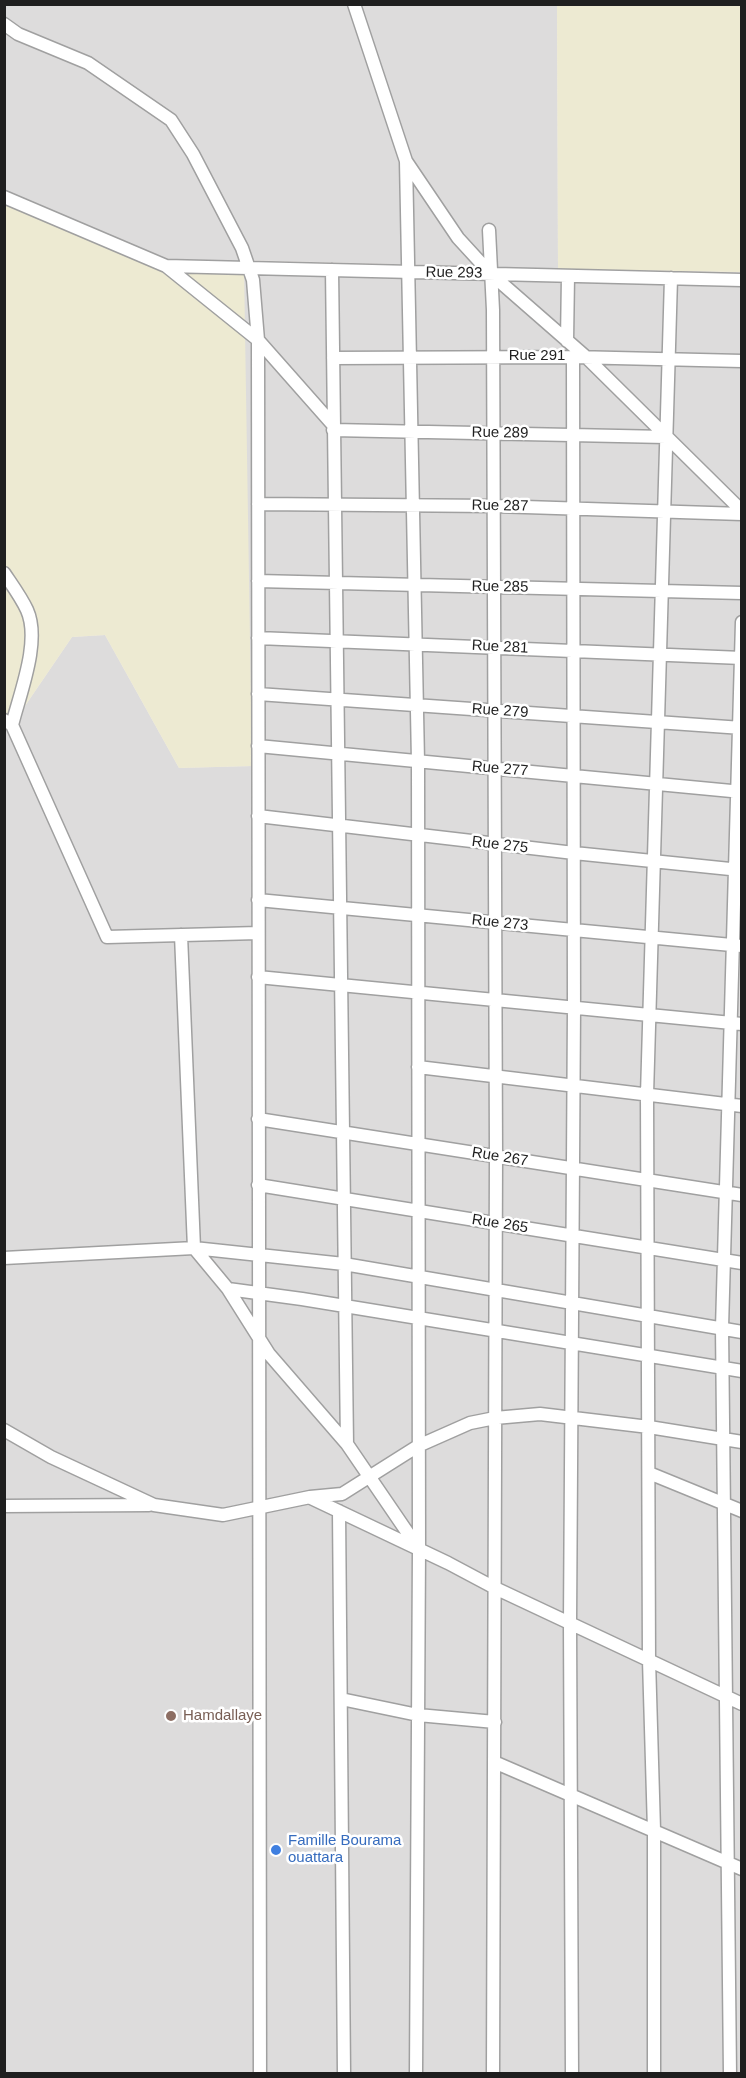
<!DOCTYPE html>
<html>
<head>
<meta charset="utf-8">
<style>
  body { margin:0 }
  #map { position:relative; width:746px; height:2078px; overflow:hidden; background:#efeae6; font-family:Helvetica,sans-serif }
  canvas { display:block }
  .frame { position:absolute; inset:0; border:6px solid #1f1f1f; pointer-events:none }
</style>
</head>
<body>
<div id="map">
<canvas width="746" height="2078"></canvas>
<div class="frame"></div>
</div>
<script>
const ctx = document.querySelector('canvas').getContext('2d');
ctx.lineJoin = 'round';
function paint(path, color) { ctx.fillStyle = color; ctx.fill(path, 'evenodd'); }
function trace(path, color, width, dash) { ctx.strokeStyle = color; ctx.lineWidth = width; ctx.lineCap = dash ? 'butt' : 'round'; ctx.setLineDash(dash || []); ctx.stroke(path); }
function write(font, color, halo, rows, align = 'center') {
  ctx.font = font + ' Helvetica,sans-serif'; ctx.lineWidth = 5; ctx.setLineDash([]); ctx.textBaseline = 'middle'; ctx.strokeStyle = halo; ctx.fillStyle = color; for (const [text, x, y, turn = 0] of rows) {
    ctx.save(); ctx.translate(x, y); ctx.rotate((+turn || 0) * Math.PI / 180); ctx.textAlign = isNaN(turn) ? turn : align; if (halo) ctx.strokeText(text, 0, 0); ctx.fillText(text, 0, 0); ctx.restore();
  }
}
const residential = new Path2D(`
  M5,5H557L558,269L741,273V2073H5L4,720L12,725L72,637L105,635L179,768L252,766L166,266L5,197ZM242,260L469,266L470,267L244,263Z`);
const farmland = new Path2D(`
  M557,5H741V272L558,269Z
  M4,197L166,266L244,268L252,766L179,768L105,635L72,637L12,725L5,720Z`);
const minor = new Path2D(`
  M354,4L406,161L458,238L491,274L586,357L742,511
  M4,24L18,34L88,63L171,120L193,154L242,248L253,280L258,340L260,2074
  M406,161L418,761L419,1549L416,2074
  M4,197L166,266L258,340L334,426
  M489,230L493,310L496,1156L493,2074
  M166,266L742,280
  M332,270L347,1444
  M567,341L568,276
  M333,358L573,357L742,361
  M333,430L666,437
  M258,504L494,506L742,514
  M4,573C12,585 21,597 27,610C41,641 20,693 12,725
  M258,581L742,593
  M258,638L742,658
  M258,694L742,728
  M4,720L12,725L107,937L258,933
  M258,746L742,792
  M258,816L574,853L740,870
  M258,900L742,946
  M181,935L194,1248L228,1289L269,1354L347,1444L418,1548
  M258,977L742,1024
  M418,1067L742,1106
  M258,1119L742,1195
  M258,1185L742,1263
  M4,1258L194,1248L344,1264L742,1332
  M228,1289L302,1299L742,1371
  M4,1430L51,1457L154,1505L223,1515L310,1497L342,1494L418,1446L470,1423L495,1418L540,1414L649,1427L742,1442
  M649,1473L742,1511
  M311,1498L448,1563L495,1588L742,1704
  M4,1506L149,1505
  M339,1511L344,2074
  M341,1699L418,1715L495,1722
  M494,1762L742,1869
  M572,2074L570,1623L574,1008L573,357
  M654,2074V1830L649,1660L647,1095L671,278
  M730,2074L722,1328L742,622`);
const markers = [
  [171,1716,6,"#8d6e63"],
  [276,1850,6,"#3f7fe0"]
];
const streetNames = [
  ["Rue 293",454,273,1],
  ["Rue 291",537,356],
  ["Rue 289",500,433,1],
  ["Rue 287",500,506,1],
  ["Rue 285",500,587,1],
  ["Rue 281",500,647,3],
  ["Rue 279",500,711,4],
  ["Rue 277",500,769,5],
  ["Rue 275",500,845,7],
  ["Rue 273",500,923,6],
  ["Rue 267",500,1157,9],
  ["Rue 265",500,1224,9]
];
const educationNames = [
  ["Hamdallaye",183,1716]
];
const shopNames = [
  ["Famille Bourama",288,1841],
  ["ouattara",288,1858]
];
paint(residential, '#dddcdc');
paint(farmland, '#edead2');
trace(minor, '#a0a0a0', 15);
trace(minor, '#fff', 12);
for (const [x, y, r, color] of markers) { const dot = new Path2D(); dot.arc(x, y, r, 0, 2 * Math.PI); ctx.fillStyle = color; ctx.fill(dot); trace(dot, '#fff', 2); }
write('15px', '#1f1f1f', '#fff', streetNames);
write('15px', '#785e54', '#fff', educationNames, 'left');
write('15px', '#366cbe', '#fff', shopNames, 'left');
</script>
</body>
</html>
